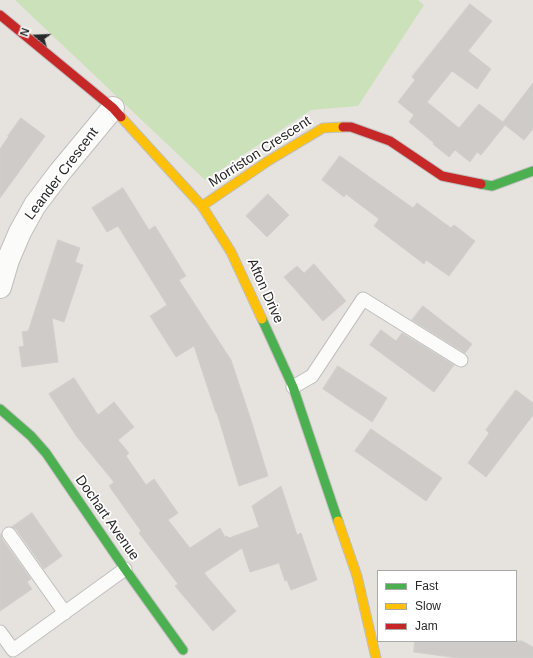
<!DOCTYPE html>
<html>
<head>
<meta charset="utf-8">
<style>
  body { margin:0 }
  #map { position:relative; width:533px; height:658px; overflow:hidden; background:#e6e3de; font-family:Arial,sans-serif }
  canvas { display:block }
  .legend { position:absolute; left:377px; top:570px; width:140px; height:72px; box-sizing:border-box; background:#fff; border:1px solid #a9a9a9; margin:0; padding:5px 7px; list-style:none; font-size:12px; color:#292929 }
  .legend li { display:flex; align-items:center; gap:8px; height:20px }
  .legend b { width:20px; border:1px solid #a9a9a9 }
  .north { position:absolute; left:16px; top:16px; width:40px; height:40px; -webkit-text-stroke:3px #fff; paint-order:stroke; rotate:289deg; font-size:11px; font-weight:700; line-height:16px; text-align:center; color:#292929 }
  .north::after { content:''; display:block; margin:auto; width:14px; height:18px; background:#292929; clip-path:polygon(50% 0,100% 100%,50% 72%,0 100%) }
</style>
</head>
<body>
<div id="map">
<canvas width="533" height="658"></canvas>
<ul class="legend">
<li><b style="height:5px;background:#4caf50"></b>Fast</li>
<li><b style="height:5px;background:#ffc107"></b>Slow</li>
<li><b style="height:5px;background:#c62828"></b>Jam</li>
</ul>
<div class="north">N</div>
</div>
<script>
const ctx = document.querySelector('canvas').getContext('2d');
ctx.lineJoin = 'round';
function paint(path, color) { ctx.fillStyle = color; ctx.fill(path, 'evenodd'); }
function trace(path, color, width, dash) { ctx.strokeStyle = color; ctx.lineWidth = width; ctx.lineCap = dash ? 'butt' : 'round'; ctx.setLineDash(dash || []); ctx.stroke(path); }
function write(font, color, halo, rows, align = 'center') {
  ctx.font = font + ' Arial,sans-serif'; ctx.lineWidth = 3.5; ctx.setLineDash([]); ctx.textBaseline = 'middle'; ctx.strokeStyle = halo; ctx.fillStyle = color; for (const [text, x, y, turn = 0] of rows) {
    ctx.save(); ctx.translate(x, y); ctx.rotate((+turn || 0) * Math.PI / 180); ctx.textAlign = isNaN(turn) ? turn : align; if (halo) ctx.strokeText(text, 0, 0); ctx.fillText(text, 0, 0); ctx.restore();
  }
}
const green = new Path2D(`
  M15,0H418L424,5L358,106L311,110L205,180Z`);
const building = new Path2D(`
  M470,4L492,21L468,51L491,69L477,89L452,71L427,102L459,128L479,104L503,122L533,83V129L524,140L505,125L481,155L477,152L470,162L455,150L449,157L433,144L434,143L409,122L414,115L398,102L415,80L412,77Z
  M21,118L45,136L0,198V149L9,136H8Z
  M340,156L413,208L417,203L451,228L454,225L475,241L449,276L426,260L424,264L374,226L379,219L346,194L344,197L322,180Z
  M123,188L149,230L155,226L186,276L179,280L231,360L250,417L268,476L239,486L217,413H216L194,346L176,357L150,316L167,305L118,226L107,232L92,208Z
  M268,194L289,215L267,237L246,216Z
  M58,240L80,248L75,262L83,265L64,322L52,318L58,362L22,367L19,347L24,346L22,332L28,331Z
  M314,264L346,301L323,321L284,277L297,266L304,273Z
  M423,306L472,344L465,353L412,320Z
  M381,330L396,341L402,333L454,365L434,392L370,345Z
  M338,366L387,398L372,422L323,389Z
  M74,378L98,415L114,402L134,427L118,440L129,453L126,456L146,485L154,479L178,513L168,520L190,548L220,528L225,537L227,536L229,538L259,527L252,506L281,486L297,535L301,533L317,580L291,590L287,580L285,581L279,563L250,572L242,548L204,573L236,611L213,631L175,586L178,584L139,533L141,531L109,486L114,482L77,437L49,394Z
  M516,390L533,403V415L486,477L468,463L489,433L486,430Z
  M371,429L442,478L426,501L355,451Z
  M32,513L62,556L44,569L16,529L12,527Z
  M1,534L2,539L31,579L27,582L32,589L0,611V535Z
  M415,641H522L533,647V658H458L414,652Z`);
const lane = new Path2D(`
  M293,387L312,376L363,299L461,360
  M9,534L65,613
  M0,632L13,650L125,569`);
const street = new Path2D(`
  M0,287L8,260L20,232L35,205L60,172L113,108`);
const fast = new Path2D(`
  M481,184L492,186L533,171
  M262,319L293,387L338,521
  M0,409L31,436L46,453L125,569L183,650`);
const slow = new Path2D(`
  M121,117L202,206L231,252L262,319
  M202,206L268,161L323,128L343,127
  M338,521L357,576L376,658`);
const jam = new Path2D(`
  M0,15L113,108L121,117
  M343,127H351L390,141L442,176L481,184`);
const streetNames = [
  ["Morriston Crescent",260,152,-33],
  ["Leander Crescent",62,174,-53],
  ["Afton Drive",265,291,66],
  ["Dochart Avenue",107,518,55]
];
paint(green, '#cae1b9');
paint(building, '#cecbc8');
trace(building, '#d1cfcb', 1);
trace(lane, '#c0bfbf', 15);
trace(street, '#c0bfbf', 24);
trace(fast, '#c0bfbf', 11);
trace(slow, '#c0bfbf', 11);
trace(jam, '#c0bfbf', 11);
trace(lane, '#fbfbfa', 13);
trace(street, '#fbfbfa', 22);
trace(fast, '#4caf50', 9);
trace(slow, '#ffc107', 9);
trace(jam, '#c62828', 9);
write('14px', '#292929', '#fff', streetNames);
</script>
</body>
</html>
